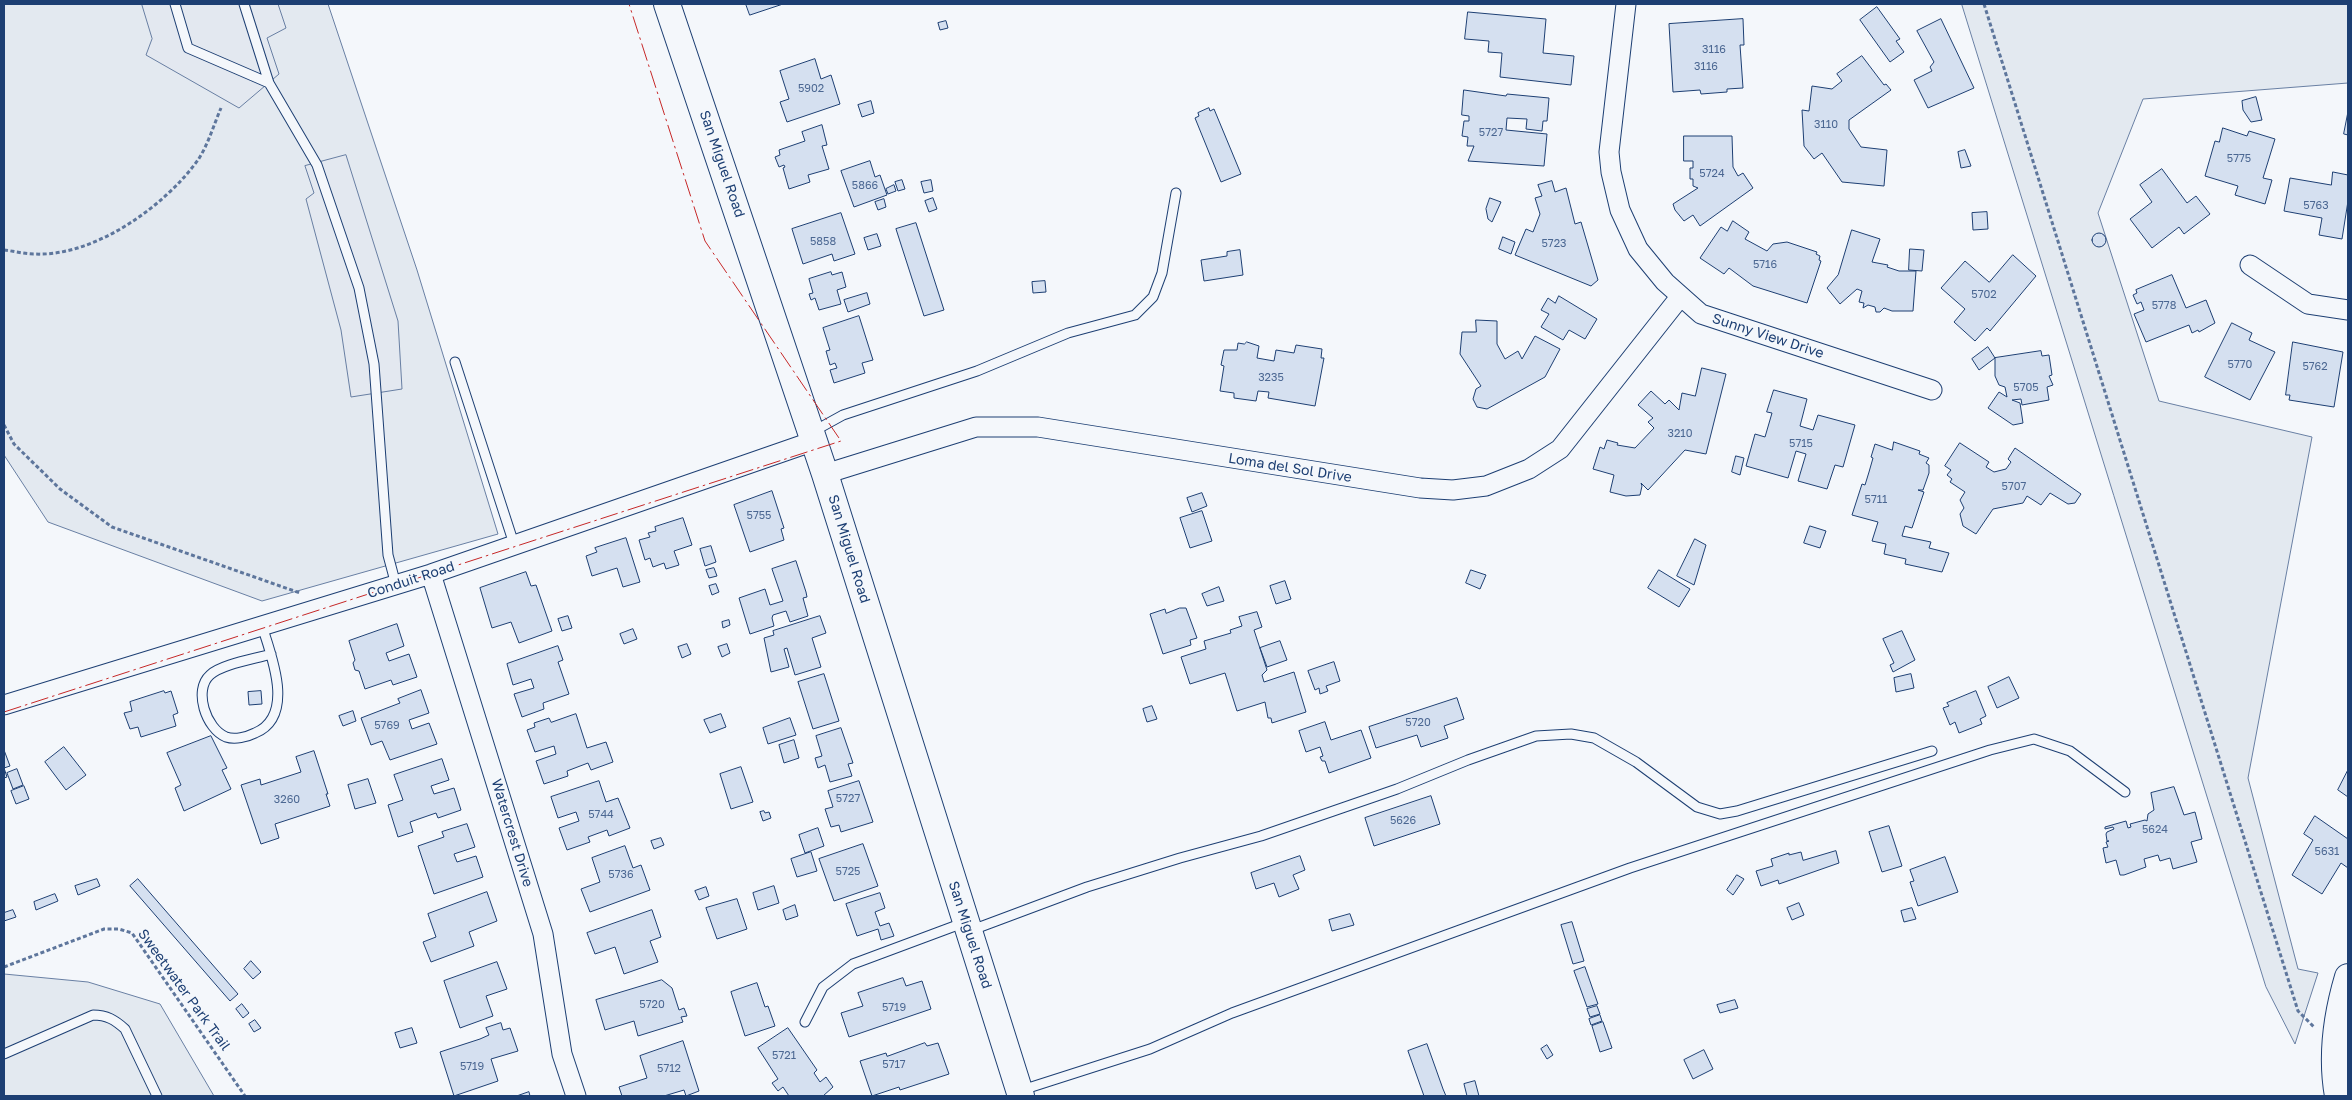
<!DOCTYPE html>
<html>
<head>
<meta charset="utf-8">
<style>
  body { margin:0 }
  #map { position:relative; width:2352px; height:1100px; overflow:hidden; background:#f4f7fb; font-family:"Golos Text",sans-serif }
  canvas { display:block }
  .frame { position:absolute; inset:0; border:5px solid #1d3f73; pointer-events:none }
</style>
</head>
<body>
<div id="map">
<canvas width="2352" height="1100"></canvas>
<div class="frame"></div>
</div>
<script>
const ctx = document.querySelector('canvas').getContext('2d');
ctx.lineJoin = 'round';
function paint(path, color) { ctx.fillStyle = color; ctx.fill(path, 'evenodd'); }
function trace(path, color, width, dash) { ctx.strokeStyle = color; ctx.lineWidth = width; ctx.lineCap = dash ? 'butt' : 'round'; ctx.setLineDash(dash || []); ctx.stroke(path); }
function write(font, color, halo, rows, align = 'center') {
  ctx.font = font + ' "Golos Text",sans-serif'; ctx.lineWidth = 4; ctx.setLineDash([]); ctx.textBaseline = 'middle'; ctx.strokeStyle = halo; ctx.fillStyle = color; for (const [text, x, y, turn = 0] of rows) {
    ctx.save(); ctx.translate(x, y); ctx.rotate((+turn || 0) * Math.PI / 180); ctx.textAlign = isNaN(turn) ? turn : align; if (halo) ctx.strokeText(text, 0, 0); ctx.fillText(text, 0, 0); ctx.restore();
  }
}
const green = new Path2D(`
  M4,4H328L417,270L498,534L262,601L48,522L4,455Z
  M1962,4H2348V83L2143,99L2098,213L2159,401L2312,437L2248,778L2298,969L2318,973L2295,1044L2266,987Z
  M4,974L88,982L160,1004L214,1096H4Z`);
const parking = new Path2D(`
  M142,4H278L286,28L267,38L279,74L239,108L146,55L152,39Z
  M346,155L398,321L402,389L351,397L341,330L306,199L314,193L305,166Z`);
const building = new Path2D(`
  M746,4H783L750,15Z
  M1877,7L1900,39L1896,41L1904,52L1890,62L1860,20Z
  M1468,12L1546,19L1543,53L1574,56L1571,85L1500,77L1502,53L1488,52L1489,41L1465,39Z
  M1743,19L1744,45H1740L1743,88L1727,89V92L1701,94L1700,90L1673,92L1669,24Z
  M1941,19L1974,88L1928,108L1914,80L1932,71L1930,67L1934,62L1917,31Z
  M946,21L948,28L940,30L938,23Z
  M1862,56L1884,85L1886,84L1891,90L1849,120V129L1861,147L1887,150L1884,186L1842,182L1822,153L1814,159L1804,146L1802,110L1809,111L1812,86L1832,89L1842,81L1837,74Z
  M815,59L821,79L831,75L840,104L787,122L780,102L789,99L780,71Z
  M1464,90L1506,96L1507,94L1549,98L1547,121H1543L1542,131L1526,129L1527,119L1507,118L1506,130L1547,134L1544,166L1468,161L1474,146H1467L1468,137L1462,136L1464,121H1469V116L1462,115Z
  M2256,97L2262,120L2251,122L2243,110L2242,101Z
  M871,101L874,113L862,117L858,105Z
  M1209,108L1210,111L1214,109L1241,174L1221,182L1195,118L1199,116L1198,113Z
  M2348,112V135L2344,134Z
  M822,125L827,145L822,146L829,169L808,175L810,182L789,189L783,168L785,167L784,165L779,167L775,157L780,155L779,150L805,141L802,132Z
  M2223,128L2247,136L2249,131L2275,139L2263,178L2272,180L2265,204L2235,195L2238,186L2205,176L2215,141L2219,142Z
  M1684,136H1732L1733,167L1738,176L1743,173L1753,188L1700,226L1693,215L1684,221L1675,210L1673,204L1698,188L1693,186V179H1690V168H1693V161H1684Z
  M1965,150L1971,166L1961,168L1958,152Z
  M870,161L875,177L880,175L887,195L854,207L841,171Z
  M2162,169L2187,203L2196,196L2210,214L2184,234L2179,227L2152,248L2130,219L2152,202L2140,185Z
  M2333,172L2348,175V201L2342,239L2319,235L2322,218L2284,211L2290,178L2331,185Z
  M902,180L905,189L898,191L895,182Z
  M931,180L933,191L924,193L921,182Z
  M1552,181L1555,192L1566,188L1575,224L1581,222L1598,280L1591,286L1515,255L1526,229L1533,232L1540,214L1535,198L1542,196L1538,185Z
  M894,185L896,191L888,194L886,189Z
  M933,198L937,209L929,212L925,201Z
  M1490,198L1501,202L1492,222L1488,219L1486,209Z
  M884,199L886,207L878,210L875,202Z
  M1987,212L1988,229L1973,230L1972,213Z
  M841,213L855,254L834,261L832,254L803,264L792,229Z
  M1733,221L1749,232L1745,239L1767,251L1773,244L1787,242L1817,252L1816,254L1820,256L1819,260L1821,261L1807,303L1753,286L1729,268L1724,274L1700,258L1721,227L1727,231Z
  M916,223L944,310L924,316L896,229Z
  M1852,230L1880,239L1872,262L1888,265L1887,267L1899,271H1916L1913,311H1892L1884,308L1880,312H1876L1875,307L1868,305L1863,308L1864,303L1859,302L1862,291L1857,289L1840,304L1827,288L1838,275Z
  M2092 240a7 7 0 1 1 14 0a7 7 0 1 1-14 0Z
  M877,234L881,246L868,250L864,238Z
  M1503,237L1515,242L1511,254L1499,249Z
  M1910,249L1924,250L1922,271L1909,270Z
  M1240,250L1243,275L1204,281L1201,260L1227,256V252Z
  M2013,255L2036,276L1990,331L1987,328L1975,341L1954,322L1965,309L1941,288L1965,261L1989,282Z
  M831,272L832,275L842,272L846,287L837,290L841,304L819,310L815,298L811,300L809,294L813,293L809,279Z
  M2172,275L2186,308L2206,300L2215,323L2199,332L2198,330L2192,333L2189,325L2146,342L2134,314L2144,310L2141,302L2137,304L2133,295L2137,293L2136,290Z
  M1045,281L1046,292L1033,293L1032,282Z
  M867,293L870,304L848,312L844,300Z
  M1559,296L1597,319L1585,339L1569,330L1563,340L1541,327L1549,314L1541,310L1548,298L1555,303Z
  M859,316L873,360L862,363L865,373L834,383L830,370L837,368L835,363L830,365L826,351L830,350L823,328Z
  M1476,320L1497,321V344L1505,359L1518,351L1522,359L1535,336L1560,349L1545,377L1487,409L1477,407L1473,399L1476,389L1481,386L1460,354L1462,332H1476Z
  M2232,323L2252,333L2249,340L2275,352L2250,400L2205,377Z
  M1247,342L1259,346L1257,358L1274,361L1276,350L1294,353L1296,345L1322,349L1321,358H1324L1315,406L1268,398L1269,392L1258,391L1256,401L1234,398V393L1220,391L1224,366L1221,365L1224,350H1237L1238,343L1244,344Z
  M2293,342L2343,352L2334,407L2289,400L2290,395H2286Z
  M1988,347L1995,358L1979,370L1972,359Z
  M2041,351L2042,356L2049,355L2052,375L2049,376L2053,385L2047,387L2049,400L2022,405L2021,399L2012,400L2020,403L2023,423L2013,425L1988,408L1999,392L2007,397L2005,387L1999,385L1995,376V358Z
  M1702,368L1726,374L1706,454L1685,450L1648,490L1641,483L1642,486L1640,495L1626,496L1610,492L1614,475L1593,469L1600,447L1604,449L1607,440L1618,443L1617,445L1635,448L1654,428L1648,422L1653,418L1638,405L1651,391L1665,404L1669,400L1679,410L1682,393L1695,396Z
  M1774,390L1807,399L1800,426L1813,430L1818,415L1855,425L1843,467L1835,465L1827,489L1798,481L1806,454L1796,451L1788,478L1746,466L1755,434L1765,437L1772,413L1767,412Z
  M1894,442L1920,451L1919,454L1929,458L1926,463L1929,465V473L1923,490H1918L1924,492L1912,528L1905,526L1902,536L1931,542L1929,548L1949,553L1942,572L1905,564L1906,559L1884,554L1886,544L1872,541L1878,522L1852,515L1862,484L1865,485L1869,472L1873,458L1871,457L1875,444L1892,450Z
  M1960,443L1989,462L1986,467L1994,472L2006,469L2011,462L2008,459L2015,448L2081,494L2075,503L2068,504L2050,493L2041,505L2027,496L2023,503L1993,509L1976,534L1963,526L1960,514L1964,508L1960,500L1965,492L1950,482L1952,479L1947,475L1951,470L1945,466Z
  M1736,456L1744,458L1740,475L1732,472Z
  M772,491L784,528L781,529L784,540L750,552L734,505Z
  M1202,493L1207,506L1192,512L1187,498Z
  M1202,511L1212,541L1190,548L1180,518Z
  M683,518L692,545L674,551L679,565L666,569L664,563L653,567L650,558L645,560L639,540L650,537L648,533L656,531L655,527Z
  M1810,526L1826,531L1820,548L1804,543Z
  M626,538L640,582L623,587L617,568L592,576L586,556L597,552L595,548Z
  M1695,539L1706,545L1694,585L1677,576Z
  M711,546L716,562L705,566L700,549Z
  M796,561L806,592L807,597L803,598L808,616L790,622L786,611L773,615L772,618L774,626L750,634L739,598L765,589L770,605L783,601L772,569Z
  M714,568L717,576L709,578L706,570Z
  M1471,570L1486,575L1480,589L1466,583Z
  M1659,570L1690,589L1679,607L1648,588Z
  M526,572L531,586L536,585L552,631L519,643L511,622L492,628L480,588Z
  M1285,581L1291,599L1276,604L1270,586Z
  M716,584L719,592L712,595L709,586Z
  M1219,587L1224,601L1207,606L1202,594Z
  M1180,608H1186L1197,638L1190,640L1191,645L1163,654L1150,614L1165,609L1166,613Z
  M1257,612L1262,627L1254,630L1267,670L1262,675L1264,682L1294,672L1306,712L1272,723L1271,718H1268L1265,702L1237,711L1225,673L1190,684L1181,657L1206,649L1204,641L1231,633L1230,630L1242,626L1239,617Z
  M568,616L572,628L562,631L558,619Z
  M820,616L826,633L812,638L821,667L795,675L787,648L784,649L789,667L771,672L764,638L774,635L773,631Z
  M729,620L730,625L723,628L722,622Z
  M397,624L404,646L386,653L389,661L409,654L417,677L393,685L391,680L365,689L359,671L355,670L353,663L355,660L349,641Z
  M633,629L637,639L624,644L620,634Z
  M1902,631L1915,660L1893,672L1890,665L1894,663L1883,639Z
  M1280,641L1287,660L1267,667L1260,648Z
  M687,644L691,654L682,658L678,647Z
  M727,644L730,653L722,657L718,647Z
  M558,646L563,660L558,662L569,694L543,703L544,709L522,717L514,694L534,688L531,679L513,685L507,664Z
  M1334,662L1340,681L1326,686L1328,691L1320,694L1319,688L1315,690L1308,671Z
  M824,674L839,721L813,729L798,682Z
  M1911,674L1914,688L1896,692L1894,678Z
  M2009,677L2019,698L1997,708L1988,687Z
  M421,690L429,713L409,720L412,729L429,723L437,744L390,760L382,741L371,745L361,718L400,703L398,699Z
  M164,691L165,693L171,691L178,713L173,715L176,726L141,737L138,727L130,729L124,713L132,711L130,702Z
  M261,691L262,704L249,705L248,692Z
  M1976,691L1986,716L1980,719L1982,724L1959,733L1955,722L1950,725L1943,708L1949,706L1947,703Z
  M1457,698L1464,719L1444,726L1448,738L1421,747L1417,735L1376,748L1369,727Z
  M1152,706L1157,719L1147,722L1143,709Z
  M353,711L356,721L343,726L339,716Z
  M576,714L587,748L606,742L613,762L591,770L588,763L567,771L568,776L544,784L536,761L556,754L554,746L535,752L527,730L535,727L534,723L549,718L551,722Z
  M721,714L726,727L710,733L704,720Z
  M790,718L796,735L768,744L763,728Z
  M1325,722L1331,740L1361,730L1371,758L1329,773L1325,761H1322L1320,757L1323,756L1320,747L1306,752L1299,731Z
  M841,728L853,763L848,764L852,776L830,782L825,765L818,768L815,758L822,756L816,736Z
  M211,736L227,768L222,770L231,789L184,811L175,788L181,785L167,753Z
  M794,740L799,758L784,763L779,745Z
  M64,747L86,775L66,790L45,762Z
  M4,750L10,766L4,768L7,777L4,778Z
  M314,751L328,794H326L330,806L275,824L279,838L261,844L241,785L260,779L261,785L301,772L296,757Z
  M442,759L449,780L431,786L434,794L454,788L461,810L438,818L436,813L410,822L413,832L398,837L388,805L403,800L394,775Z
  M741,767L753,802L731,809L720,774Z
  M17,769L23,785L13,789L7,773Z
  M2348,770V797L2338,790Z
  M368,779L376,803L355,809L348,785Z
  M599,781L606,802L618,798L630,828L609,836L607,830L588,837L590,842L567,850L559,828L579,821L576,812L558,818L551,797Z
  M859,781L873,822L841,832L839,825L831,827L825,809L833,807L828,791Z
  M24,786L29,799L16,804L11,791Z
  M2174,787L2184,815L2195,812L2202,839L2191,842L2197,862L2173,869L2170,858L2160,861L2158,855L2144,859L2146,867L2124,875H2120L2116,860L2106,863L2103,848L2108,847L2106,842L2109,841H2107L2106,834L2107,832L2114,829L2113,827L2105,829V827L2126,821L2128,828L2131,827L2130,824L2145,820L2147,821L2148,814L2154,810L2151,793Z
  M1431,796L1440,824L1374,846L1365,818Z
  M764,811L765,813L769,812L771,818L763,821L760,812Z
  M2315,816L2348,839V868L2341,863L2322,894L2292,875L2313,840L2304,834Z
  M467,824L475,847L454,854L457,862L476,856L483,877L434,894L418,846L444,837L442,832Z
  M1889,826L1902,866L1882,872L1869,832Z
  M818,828L824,846L805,853L799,835Z
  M661,838L664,845L654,849L651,841Z
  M863,844L878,886L834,901L819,859Z
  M625,846L633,868L641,865L650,890L590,912L581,889L600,882L592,858Z
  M1836,851L1839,863L1779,884L1778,880L1761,886L1756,871L1773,866L1771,859L1789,853V855L1801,852L1803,860Z
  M811,852L817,871L797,877L791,859Z
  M1300,856L1305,870L1293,875L1299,889L1279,897L1274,883L1256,889L1251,873Z
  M1945,857L1958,892L1918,906L1910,882L1914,881L1910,870Z
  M1737,875L1744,879L1733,895L1727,890Z
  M97,879L100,886L78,895L75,886Z
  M138,879L238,994L230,1001L130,886Z
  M774,886L779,903L758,910L753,893Z
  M706,887L709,896L699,900L695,891Z
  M487,892L497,921L469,932L474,946L431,962L423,942L436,937L428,914Z
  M880,893L885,908L875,912L880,926L889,923L894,936L881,940L878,929L857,936L846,904Z
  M55,894L58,901L36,910L34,902Z
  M737,899L747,929L717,939L706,908Z
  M1799,903L1804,915L1792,920L1787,908Z
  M795,905L798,916L786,920L783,910Z
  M1912,908L1916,919L1904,922L1901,911Z
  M13,910L16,917L4,921V913Z
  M652,910L661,937L650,941L658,962L624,974L615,947L595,954L587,933Z
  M1350,914L1354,925L1332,931L1329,920Z
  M1572,922L1584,961L1573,964L1561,925Z
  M251,961L261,972L253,979L244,969Z
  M497,962L507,989L486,996L493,1016L460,1028L444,981Z
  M1585,967L1598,1004L1587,1007L1574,971Z
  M903,978L906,986L922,981L931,1009L849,1037L841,1013L863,1006L858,993Z
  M662,980L672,988L679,1010L684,1008L687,1016L681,1017L683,1022L638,1036L634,1021L605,1030L596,1000Z
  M757,983L765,1007L768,1006L775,1026L745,1036L731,992Z
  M1735,1000L1738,1008L1720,1013L1717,1005Z
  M242,1004L249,1013L243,1018L236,1009Z
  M1597,1006L1600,1014L1590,1017L1587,1009Z
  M1600,1015L1602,1021L1591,1025L1589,1019Z
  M255,1020L261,1028L254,1032L249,1024Z
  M1603,1022L1612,1048L1600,1052L1592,1026Z
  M501,1023L503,1030L510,1028L518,1051L491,1059L498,1081L454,1096L440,1052L480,1039L489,1035L486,1028Z
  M412,1028L417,1043L400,1048L395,1033Z
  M788,1028L817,1070L814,1073L820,1082L826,1077L833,1087L823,1096H789L783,1087L778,1091L772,1083L778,1079L758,1048Z
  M683,1041L699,1091L686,1096L684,1090L664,1096H622L619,1087L647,1078L640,1056Z
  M925,1043L927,1046L938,1043L949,1074L900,1090L899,1087L872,1096L860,1061L886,1053L887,1056Z
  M1427,1044L1443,1089L1446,1096H1424L1408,1051Z
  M1547,1045L1553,1055L1547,1059L1541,1049Z
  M1704,1050L1713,1069L1693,1079L1684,1060Z
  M1475,1081L1479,1096H1467L1464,1084Z
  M529,1092L530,1096H517Z`);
const path = new Path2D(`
  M1984,4L2298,1011L2314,1027
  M4,250C14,251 24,254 34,254C94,257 164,207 198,160C208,145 214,124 221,108
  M4,425L14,444L60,489L112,527L300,593
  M4,967L104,929H119L132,933L245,1096`);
const lane = new Path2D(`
  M175,4L188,48L269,83L317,165L359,288L374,364L388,555L396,585
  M244,4L269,83
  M455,362L514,544
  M814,431L843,415L977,371L1068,333L1135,315L1153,297L1162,273L1176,193
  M262,626C271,655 296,716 255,733C247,737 235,740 226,737C206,729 193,690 210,675C222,664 255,659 271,654
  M972,930L1087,887L1180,858L1261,836L1397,789L1468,760L1536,736L1571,734L1594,738L1636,762L1697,807L1720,814L1737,811L1932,751
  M805,1022L823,987L853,964L963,923
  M4,1054L93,1015C107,1015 115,1020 125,1029L157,1096
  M1022,1090L1150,1049L1232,1013L1630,868L1990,750L2034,739L2070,751L2125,792`);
const street = new Path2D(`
  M1626,4L1609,152L1611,172L1620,210L1638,249L1665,282L1701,314L1932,390
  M2250,265L2308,304L2348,310
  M825,474L976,427H1038L1420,488L1453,490L1486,486L1529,469L1560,449L1680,297
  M431,574L543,934L562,1054L576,1096
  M4,705L431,574L814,441`);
const secondary = new Path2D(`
  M667,4L825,474L1021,1096
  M2338,1096C2331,1057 2337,1014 2348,977`);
const power = new Path2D(`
  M4,712L841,441L705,241L629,4`);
const numberNames = [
  ["3116",1714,50],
  ["3116",1706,67],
  ["5902",811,89],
  ["3110",1826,125],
  ["5727",1491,133],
  ["5775",2239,159],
  ["5724",1712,174],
  ["5866",865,186],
  ["5763",2316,206],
  ["5858",823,242],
  ["5723",1554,244],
  ["5716",1765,265],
  ["5702",1984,295],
  ["5778",2164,306],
  ["5770",2240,365],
  ["5762",2315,367],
  ["3235",1271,378],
  ["5705",2026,388],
  ["3210",1680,434],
  ["5715",1801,444],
  ["5707",2014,487],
  ["5711",1876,500],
  ["5755",759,516],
  ["5720",1418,723],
  ["5769",387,726],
  ["5727",848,799],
  ["3260",287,800],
  ["5744",601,815],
  ["5626",1403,821],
  ["5624",2155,830],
  ["5631",2327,852],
  ["5725",848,872],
  ["5736",621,875],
  ["5720",652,1005],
  ["5719",894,1008],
  ["5721",784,1056],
  ["5717",894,1065],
  ["5719",472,1067],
  ["5712",669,1069]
];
const streetNames = [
  ["San Miguel Road",722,164,71],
  ["Sunny View Drive",1768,336,18],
  ["Loma del Sol Drive",1290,468,9],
  ["San Miguel Road",849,549,73],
  ["Conduit Road",411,580,-18],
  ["Watercrest Drive",512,833,73],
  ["San Miguel Road",970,935,72],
  ["Sweetwater Park Trail",184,990,54]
];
paint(green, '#e3e9f0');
trace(green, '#687fa3', 1);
paint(parking, '#e3e8f0');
trace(parking, '#687fa3', 1);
paint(building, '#d5e0f0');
trace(building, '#1d3f73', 1);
trace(lane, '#1d3f73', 11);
trace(street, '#1d3f73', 21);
trace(secondary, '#1d3f73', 28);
trace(path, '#5e769c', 3, [4, 2.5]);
trace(lane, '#f4f7fb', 9);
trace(street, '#f4f7fb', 19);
trace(secondary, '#f4f7fb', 26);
trace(power, '#c62828', 1, [18, 4, 2.5, 4]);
write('11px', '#4b6792', null, numberNames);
write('14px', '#1d3f73', '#f4f7fb', streetNames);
</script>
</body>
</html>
